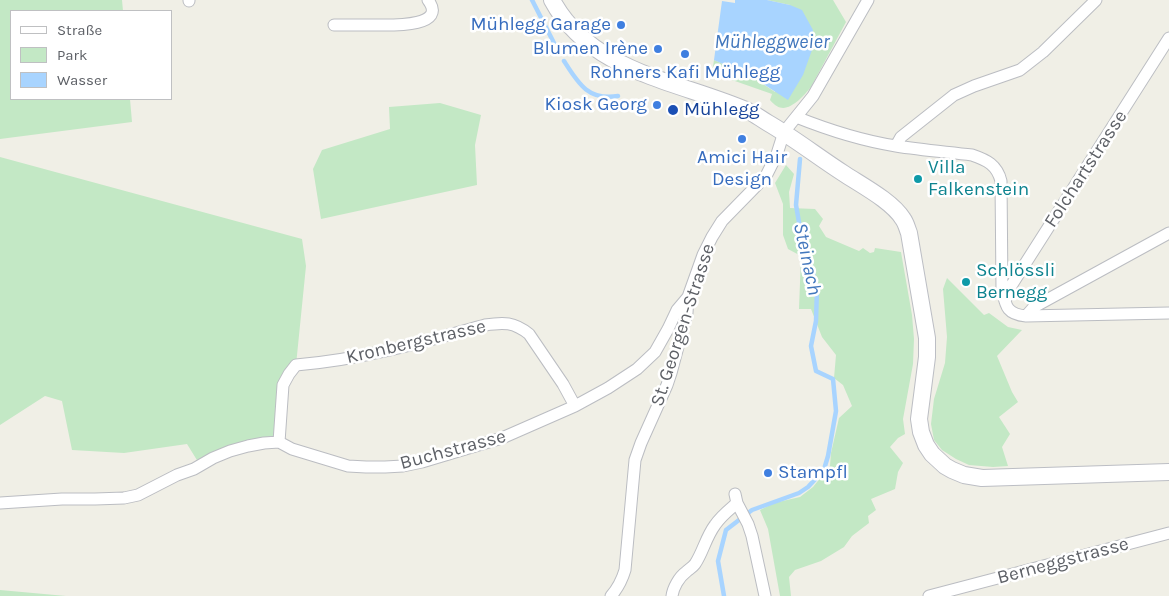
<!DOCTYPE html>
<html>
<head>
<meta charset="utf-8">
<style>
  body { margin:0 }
  #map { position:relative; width:1169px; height:596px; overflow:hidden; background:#f0efe6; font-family:Karla,sans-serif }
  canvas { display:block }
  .legend { position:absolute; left:10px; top:10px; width:162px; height:90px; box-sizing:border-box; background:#fff; border:1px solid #bfc0c2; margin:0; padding:6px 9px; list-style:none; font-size:15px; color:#5e6167 }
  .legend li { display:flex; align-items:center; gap:10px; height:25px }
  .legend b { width:25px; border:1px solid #bfc0c2 }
</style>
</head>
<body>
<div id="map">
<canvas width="1169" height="596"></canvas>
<ul class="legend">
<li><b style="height:6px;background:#fff"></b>Straße</li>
<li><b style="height:14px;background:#c3e8c5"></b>Park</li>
<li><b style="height:14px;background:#a8d4ff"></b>Wasser</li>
</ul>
</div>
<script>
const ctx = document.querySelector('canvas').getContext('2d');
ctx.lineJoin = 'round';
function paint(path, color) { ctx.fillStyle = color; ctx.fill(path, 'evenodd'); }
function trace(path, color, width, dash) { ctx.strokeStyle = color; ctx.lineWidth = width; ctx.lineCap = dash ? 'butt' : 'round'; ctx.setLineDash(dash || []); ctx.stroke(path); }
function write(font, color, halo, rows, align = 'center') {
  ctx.font = font + ' Karla,sans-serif'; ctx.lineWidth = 5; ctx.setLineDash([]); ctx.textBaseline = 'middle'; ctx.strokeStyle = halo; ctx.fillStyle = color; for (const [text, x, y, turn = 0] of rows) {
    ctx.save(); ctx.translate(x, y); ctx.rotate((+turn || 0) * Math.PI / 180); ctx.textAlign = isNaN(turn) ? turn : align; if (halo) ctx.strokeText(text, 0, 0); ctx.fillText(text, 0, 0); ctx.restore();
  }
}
const green = new Path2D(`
  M0,0H122L123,11H11V99H130L132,122L0,139Z
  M767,0H833L846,22L811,87C807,92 803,96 799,100C788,109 780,112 770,100L772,94L712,73L714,60L754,78L775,92L790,5Z
  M440,103L481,115L475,145L477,185L321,219L313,169L322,150L390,129L389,107Z
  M0,157L302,239L306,266L296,365L289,374L279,442L200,465L187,444L124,453L72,450L62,401L45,396L0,425Z
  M786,165L794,174L789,192L790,208L815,209L823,219L819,226L826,237L859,251L863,248L870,253L874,252L875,248L901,252L912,315L914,339L913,364L903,419L905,434L898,438L890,447L903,463L898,472L895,489L871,499L876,510L868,516L869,523L852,536L844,547L821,561L795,570L789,577L791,596H780L768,529L760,510L774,503L800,497L813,487L830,466L831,453L839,418L852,406L843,385L834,378L836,355L822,337L811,309H799L801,256L788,249L783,235V204L775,183Z
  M947,278L984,315L989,313L1008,327L1022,330L997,356L1012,392L1018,402L999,417L1010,434L1002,447L1008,466L993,467L969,465L956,459L942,450L934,440L931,424L934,399L945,363L947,337L943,289Z
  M0,590L66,596H0Z`);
const water = new Path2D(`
  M735,0H767L790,5L802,10L813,30L812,50L803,75L788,100L754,78L714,60L722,1L735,3Z`);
const stream = new Path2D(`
  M532,0L554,43
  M564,61C578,83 588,101 618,96
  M800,159L796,205L804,251L811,266L817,288L816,321L811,346L816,371L833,379L836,411L828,456L825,466
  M724,596L718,561L726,530L752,510L799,493L808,487L822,472`);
const street = new Path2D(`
  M189,0V1
  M334,25C348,25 361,25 374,25C388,25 449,28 428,0
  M796,117C826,129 864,141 896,146C921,150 947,152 972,155C987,160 997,165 1001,181L1002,290C1006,307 1007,314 1026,316L1169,313
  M896,146L901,137L954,95L974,86L1020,70L1043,52L1096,0
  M1005,301L1011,286L1169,38
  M1026,316L1034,307L1169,233
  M279,442L283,385L289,374L296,365C361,360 423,342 485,325C504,322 514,322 529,334L563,384L575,406
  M0,503L62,499H95L124,498L138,495L177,475L194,469L213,458L230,451L248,446L264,443L279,442L292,449L348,466L366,467H385L403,466L422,462L502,438L575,406L608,388L637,369L655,352L668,329L677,310L688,297
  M737,503L748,524L752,536L765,596
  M611,596C618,588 622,580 625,570L635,460L641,443L667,385L671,373L687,313L688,297L703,255L712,237L722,221L766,176L777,154L784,132L813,96L868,0
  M672,596C673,588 679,577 686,572C689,569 692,568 695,564C703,552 706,537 715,525C721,516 729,510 737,503L735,494
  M929,596L1169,533`);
const secondary = new Path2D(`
  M552,0C591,73 679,81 748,111C755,114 761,119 768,123C794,138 818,157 843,173C861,185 892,201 903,219C906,223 907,228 909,233L927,338V357L919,419L921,432L926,445L932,454L945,466L952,470L964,475L982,478L1169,472`);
const markers = [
  [621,25,5,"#3f7fe0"],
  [658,49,5,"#3f7fe0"],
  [685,54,5,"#3f7fe0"],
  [657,105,5,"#3f7fe0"],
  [673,110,6,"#1a4fb4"],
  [742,139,5,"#3f7fe0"],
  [918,179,5,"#0f9aa8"],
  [966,282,5,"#0f9aa8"],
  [768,473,5,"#3f7fe0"]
];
const shopNames = [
  ["Mühlegg Garage",611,25],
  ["Blumen Irène",648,49],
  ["Rohners Kafi Mühlegg",685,73,"center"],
  ["Kiosk Georg",647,105],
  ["Amici Hair",742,158,"center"],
  ["Design",742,180,"center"],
  ["Stampfl",778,473,"left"]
];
const transitNames = [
  ["Mühlegg",684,110]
];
const cultureNames = [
  ["Villa",928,168],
  ["Falkenstein",928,190],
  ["Schlössli",976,271],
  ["Bernegg",976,293]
];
const streetNames = [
  ["Folchartstrasse",1086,169,-57],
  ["St. Georgen-Strasse",683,325,-72],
  ["Kronbergstrasse",416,342,-13],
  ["Buchstrasse",453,450,-15],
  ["Berneggstrasse",1063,561,-15]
];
const waterNames = [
  ["Mühleggweier",772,42],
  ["Steinach",807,259,78]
];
paint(green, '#c3e8c5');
paint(water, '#a8d4ff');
trace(stream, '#a8d4ff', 4.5);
trace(street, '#bbbdc2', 13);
trace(secondary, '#bcbec4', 18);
trace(street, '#fff', 11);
trace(secondary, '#fff', 16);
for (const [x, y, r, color] of markers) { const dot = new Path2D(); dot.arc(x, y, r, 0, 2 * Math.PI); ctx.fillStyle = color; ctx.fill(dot); trace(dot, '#fff', 2); }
write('19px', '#366cbe', '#fff', shopNames, 'right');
write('19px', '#164399', '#fff', transitNames, 'left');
write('19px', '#0d838f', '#fff', cultureNames, 'left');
write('19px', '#5e6167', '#fff', streetNames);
write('italic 20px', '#4378bd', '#fff', waterNames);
</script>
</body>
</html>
